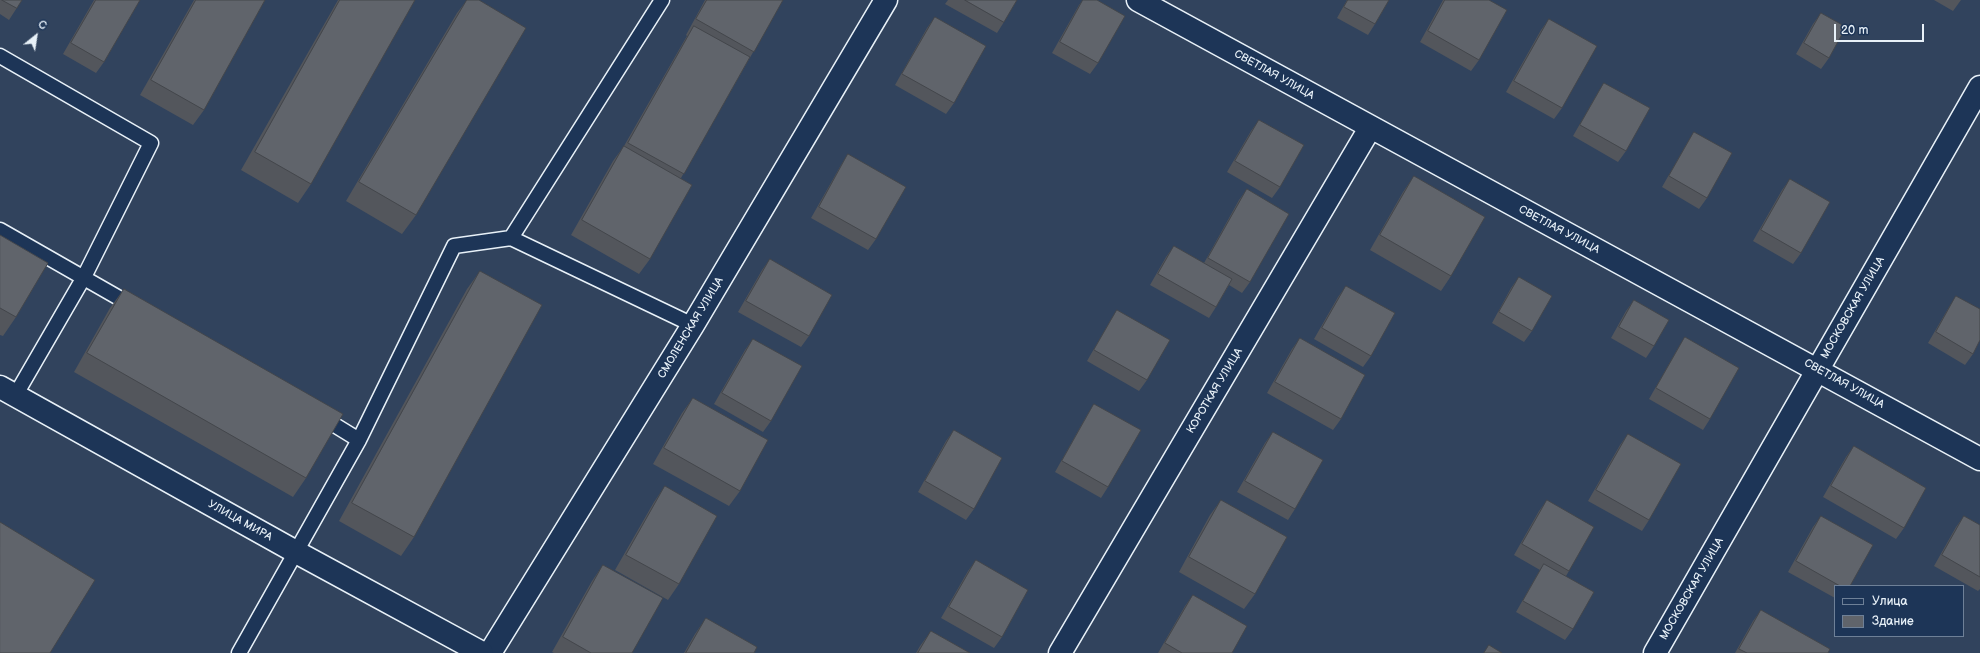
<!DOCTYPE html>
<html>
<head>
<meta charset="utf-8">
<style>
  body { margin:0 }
  #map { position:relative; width:1980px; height:653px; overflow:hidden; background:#31435d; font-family:"Balsamiq Sans",sans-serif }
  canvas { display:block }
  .legend { position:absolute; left:1834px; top:585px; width:130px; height:52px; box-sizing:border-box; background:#1d3557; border:1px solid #6e8097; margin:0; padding:5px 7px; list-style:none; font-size:12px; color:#e8f1f8 }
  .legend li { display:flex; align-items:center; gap:8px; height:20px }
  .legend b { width:20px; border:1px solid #6e8097 }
  .north { position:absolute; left:16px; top:16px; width:40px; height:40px; -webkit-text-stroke:3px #1d3557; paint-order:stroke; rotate:30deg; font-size:11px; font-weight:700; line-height:16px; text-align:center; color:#e8f1f8 }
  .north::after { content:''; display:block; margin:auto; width:14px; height:18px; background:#e8f1f8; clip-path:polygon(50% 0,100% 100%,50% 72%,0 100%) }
  .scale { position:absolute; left:1834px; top:24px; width:90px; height:18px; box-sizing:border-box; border:2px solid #e8f1f8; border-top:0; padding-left:5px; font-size:12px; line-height:14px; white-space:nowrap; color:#e8f1f8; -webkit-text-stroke:3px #1d3557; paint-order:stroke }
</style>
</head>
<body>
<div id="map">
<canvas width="1980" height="653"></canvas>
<ul class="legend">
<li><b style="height:5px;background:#1d3557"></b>Улица</li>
<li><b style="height:11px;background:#60646b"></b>Здание</li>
</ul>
<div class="north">С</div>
<div class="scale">20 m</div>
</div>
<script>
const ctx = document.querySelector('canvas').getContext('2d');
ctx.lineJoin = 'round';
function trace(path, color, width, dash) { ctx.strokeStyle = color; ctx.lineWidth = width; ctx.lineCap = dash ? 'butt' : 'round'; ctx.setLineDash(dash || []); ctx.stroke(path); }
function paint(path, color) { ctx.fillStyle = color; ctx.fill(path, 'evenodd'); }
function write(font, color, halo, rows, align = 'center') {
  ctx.font = font + ' "Balsamiq Sans",sans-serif'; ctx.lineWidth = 3; ctx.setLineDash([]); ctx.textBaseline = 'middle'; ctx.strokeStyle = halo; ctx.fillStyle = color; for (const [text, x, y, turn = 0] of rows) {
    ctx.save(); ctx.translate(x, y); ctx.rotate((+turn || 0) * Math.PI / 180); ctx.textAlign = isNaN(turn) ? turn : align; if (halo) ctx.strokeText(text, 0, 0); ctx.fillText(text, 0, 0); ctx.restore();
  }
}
const lane = new Path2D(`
  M0,56L151,143L84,277L15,396
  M0,230L133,306
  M511,238L662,0
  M359,440L454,246L511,238L693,325
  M239,653L359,440L320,416`);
const street = new Path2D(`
  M1138,0C1418,155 1700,304 1980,459
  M490,653L693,325L886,0
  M1060,653L1370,128
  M1655,653L1980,87`);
const secondary = new Path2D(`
  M0,387L296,552L482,653`);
const wall = new Path2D(`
  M0,0H22L9,20L0,14Z
  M94,0H140L104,62L96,73L63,54Z
  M194,0H265L204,110L193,125L140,95Z
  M338,0H415L311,184L298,203L241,170Z
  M467,0H479L416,215L402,234L346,201L457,13Z
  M705,0H783L681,178L650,259L639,274L571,235L613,161L624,146L684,41L687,36L686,35Z
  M948,0H1017L1004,22L997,33L945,4Z
  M1083,0H1097L1098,63L1090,74L1052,53L1079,5Z
  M1347,0H1389L1375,24L1368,35L1337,18Z
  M1443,0H1489L1479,60L1471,71L1420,42Z
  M1934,0H1961L1953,11Z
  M1821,13L1829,58L1821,69L1796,54L1813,24Z
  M935,17L954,103L946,114L895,85L927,28Z
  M1549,19L1562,108L1554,119L1506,92L1541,30Z
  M1604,83L1626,151L1618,162L1573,136L1597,94Z
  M1259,120L1280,187L1272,198L1227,172L1251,131Z
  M1694,132L1707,198L1699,209L1662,187L1687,143Z
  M848,154L876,239L868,250L811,218L841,165Z
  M1414,176L1451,276L1441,291L1370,250L1403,192Z
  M1790,179L1801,253L1793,264L1753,241L1782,190Z
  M1247,189L1250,282L1242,293L1229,285L1216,307L1209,318L1150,285L1166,257L1174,246L1204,263L1239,200Z
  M0,235L16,317L3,336L0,335Z
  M770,259L809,336L801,347L738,312L762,270Z
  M480,271L414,537L401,556L339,521L467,289Z
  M1519,277L1532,331L1524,342L1492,323L1511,288Z
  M1346,286L1371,356L1363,367L1314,339L1338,297Z
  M124,289L306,478L293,497L74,372L110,308Z
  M1956,296L1973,354L1965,365L1928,343L1949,307Z
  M1634,300L1654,346L1646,358L1611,338L1626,311Z
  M1117,310L1147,380L1139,391L1087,361L1110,321Z
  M1685,337L1710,419L1703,430L1649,399L1678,348Z
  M1300,338L1341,419L1333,430L1267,393L1292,349Z
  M753,339L771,421L763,432L714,404L745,350Z
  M693,398L740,491L729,506L653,464L682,413Z
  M1094,404L1108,487L1101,498L1055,472L1087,415Z
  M954,430L974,509L966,520L918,492L946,441Z
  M1273,432L1295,509L1288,520L1237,492L1265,443Z
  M1628,434L1649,520L1642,531L1588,501L1620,445Z
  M1854,446L1904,528L1896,539L1823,497L1846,457Z
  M665,486L679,584L668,600L615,570L654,502Z
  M1221,500L1255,594L1244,609L1179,572L1210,515Z
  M1547,500L1569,571L1566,576L1573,629L1565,640L1516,612L1537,575L1540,570L1514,555L1539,511Z
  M1821,516L1850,586H1835V598L1788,572L1813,527Z
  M1964,516L1980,525V589L1978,591L1934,566L1956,527Z
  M976,560L1002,637L994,648L941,618L968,571Z
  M603,565L632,653H554L552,652L592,581Z
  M1193,595L1232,653H1158L1185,606Z
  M1761,610L1828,653H1735L1753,621Z
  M706,618L754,653H684L695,634Z
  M931,631L970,653H916L920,646Z`);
const building = new Path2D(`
  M2,0H22L17,8Z
  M96,0H140L104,62L71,43Z
  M196,0H265L204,110L151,80Z
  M340,0H415L311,184L255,152Z
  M467,0H479L526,28L416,215L359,182Z
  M707,0H783L754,52L696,19Z
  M965,0H1017L1004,22Z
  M1083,0H1097L1125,16L1098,63L1060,42Z
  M1348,0H1389L1375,24L1344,7Z
  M1445,0H1489L1507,10L1479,60L1428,31Z
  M1821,13L1846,27L1829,58L1804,43Z
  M935,17L986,46L954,103L902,74Z
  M1549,19L1597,46L1562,108L1514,81Z
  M694,26L750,57L684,174L628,143Z
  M1604,83L1650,108L1626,151L1580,125Z
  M1259,120L1304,145L1280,187L1235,161Z
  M1694,132L1732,153L1707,198L1669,176Z
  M624,146L692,185L650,259L582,220Z
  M848,154L906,187L876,239L819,207Z
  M1414,176L1485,217L1451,276L1380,235Z
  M1790,179L1830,202L1801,253L1761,230Z
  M1247,189L1289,214L1250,282L1208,258Z
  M0,235L48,263L16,317L0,308Z
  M1174,246L1232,279L1216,307L1158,274Z
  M770,259L832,295L809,336L746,301Z
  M480,271L542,305L414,537L352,503Z
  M1519,277L1552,296L1532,331L1499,312Z
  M1346,286L1395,313L1371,356L1322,328Z
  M124,289L343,414L306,478L87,353Z
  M1956,296L1980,309V340L1973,354L1936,332Z
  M1634,300L1669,320L1654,346L1619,327Z
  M1117,310L1170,340L1147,380L1094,350Z
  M1685,337L1739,368L1710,419L1656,388Z
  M1300,338L1365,375L1341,419L1275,382Z
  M753,339L802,366L771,421L722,393Z
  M693,398L768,440L740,491L664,448Z
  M1094,404L1141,430L1108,487L1062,461Z
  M954,430L1002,458L974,509L925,481Z
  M1273,432L1323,460L1295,509L1245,481Z
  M1628,434L1681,464L1649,520L1596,490Z
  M1854,446L1926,488L1904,528L1831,486Z
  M665,486L717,516L679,584L626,555Z
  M1221,500L1287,537L1255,594L1189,557Z
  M1547,500L1594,527L1569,571L1522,544Z
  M1821,516L1873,545L1850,586H1840L1796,561Z
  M1964,516L1980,525V577L1942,555Z
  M0,522L95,580L50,653H0Z
  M976,560L1028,590L1002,637L949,607Z
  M1544,564L1594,592L1573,629L1523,601Z
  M603,565L663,598L632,653H591L563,637Z
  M1193,595L1247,626L1232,653H1182L1165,643Z
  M1761,610L1830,649L1828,653H1747L1739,649Z
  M706,618L757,647L754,653H686Z
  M931,631L970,653H918Z
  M1489,645L1502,653H1484Z`);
const streetNames = [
  ["СВЕТЛАЯ УЛИЦА",1274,75,29],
  ["СВЕТЛАЯ УЛИЦА",1559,230,28],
  ["МОСКОВСКАЯ УЛИЦА",1853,308,-60],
  ["СМОЛЕНСКАЯ УЛИЦА",691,328,-59],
  ["СВЕТЛАЯ УЛИЦА",1844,384,29],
  ["КОРОТКАЯ УЛИЦА",1215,391,-59],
  ["УЛИЦА МИРА",240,521,29],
  ["МОСКОВСКАЯ УЛИЦА",1692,589,-60]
];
trace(lane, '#e8f1f8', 17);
trace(street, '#e8f1f8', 25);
trace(secondary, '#e8f1f8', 25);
trace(lane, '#1d3557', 14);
trace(street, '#1d3557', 22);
trace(secondary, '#1d3557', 22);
paint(wall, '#53565c');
paint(building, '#60646b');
trace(building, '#43464b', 1);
write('11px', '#e8f1f8', '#1d3557', streetNames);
</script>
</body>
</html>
